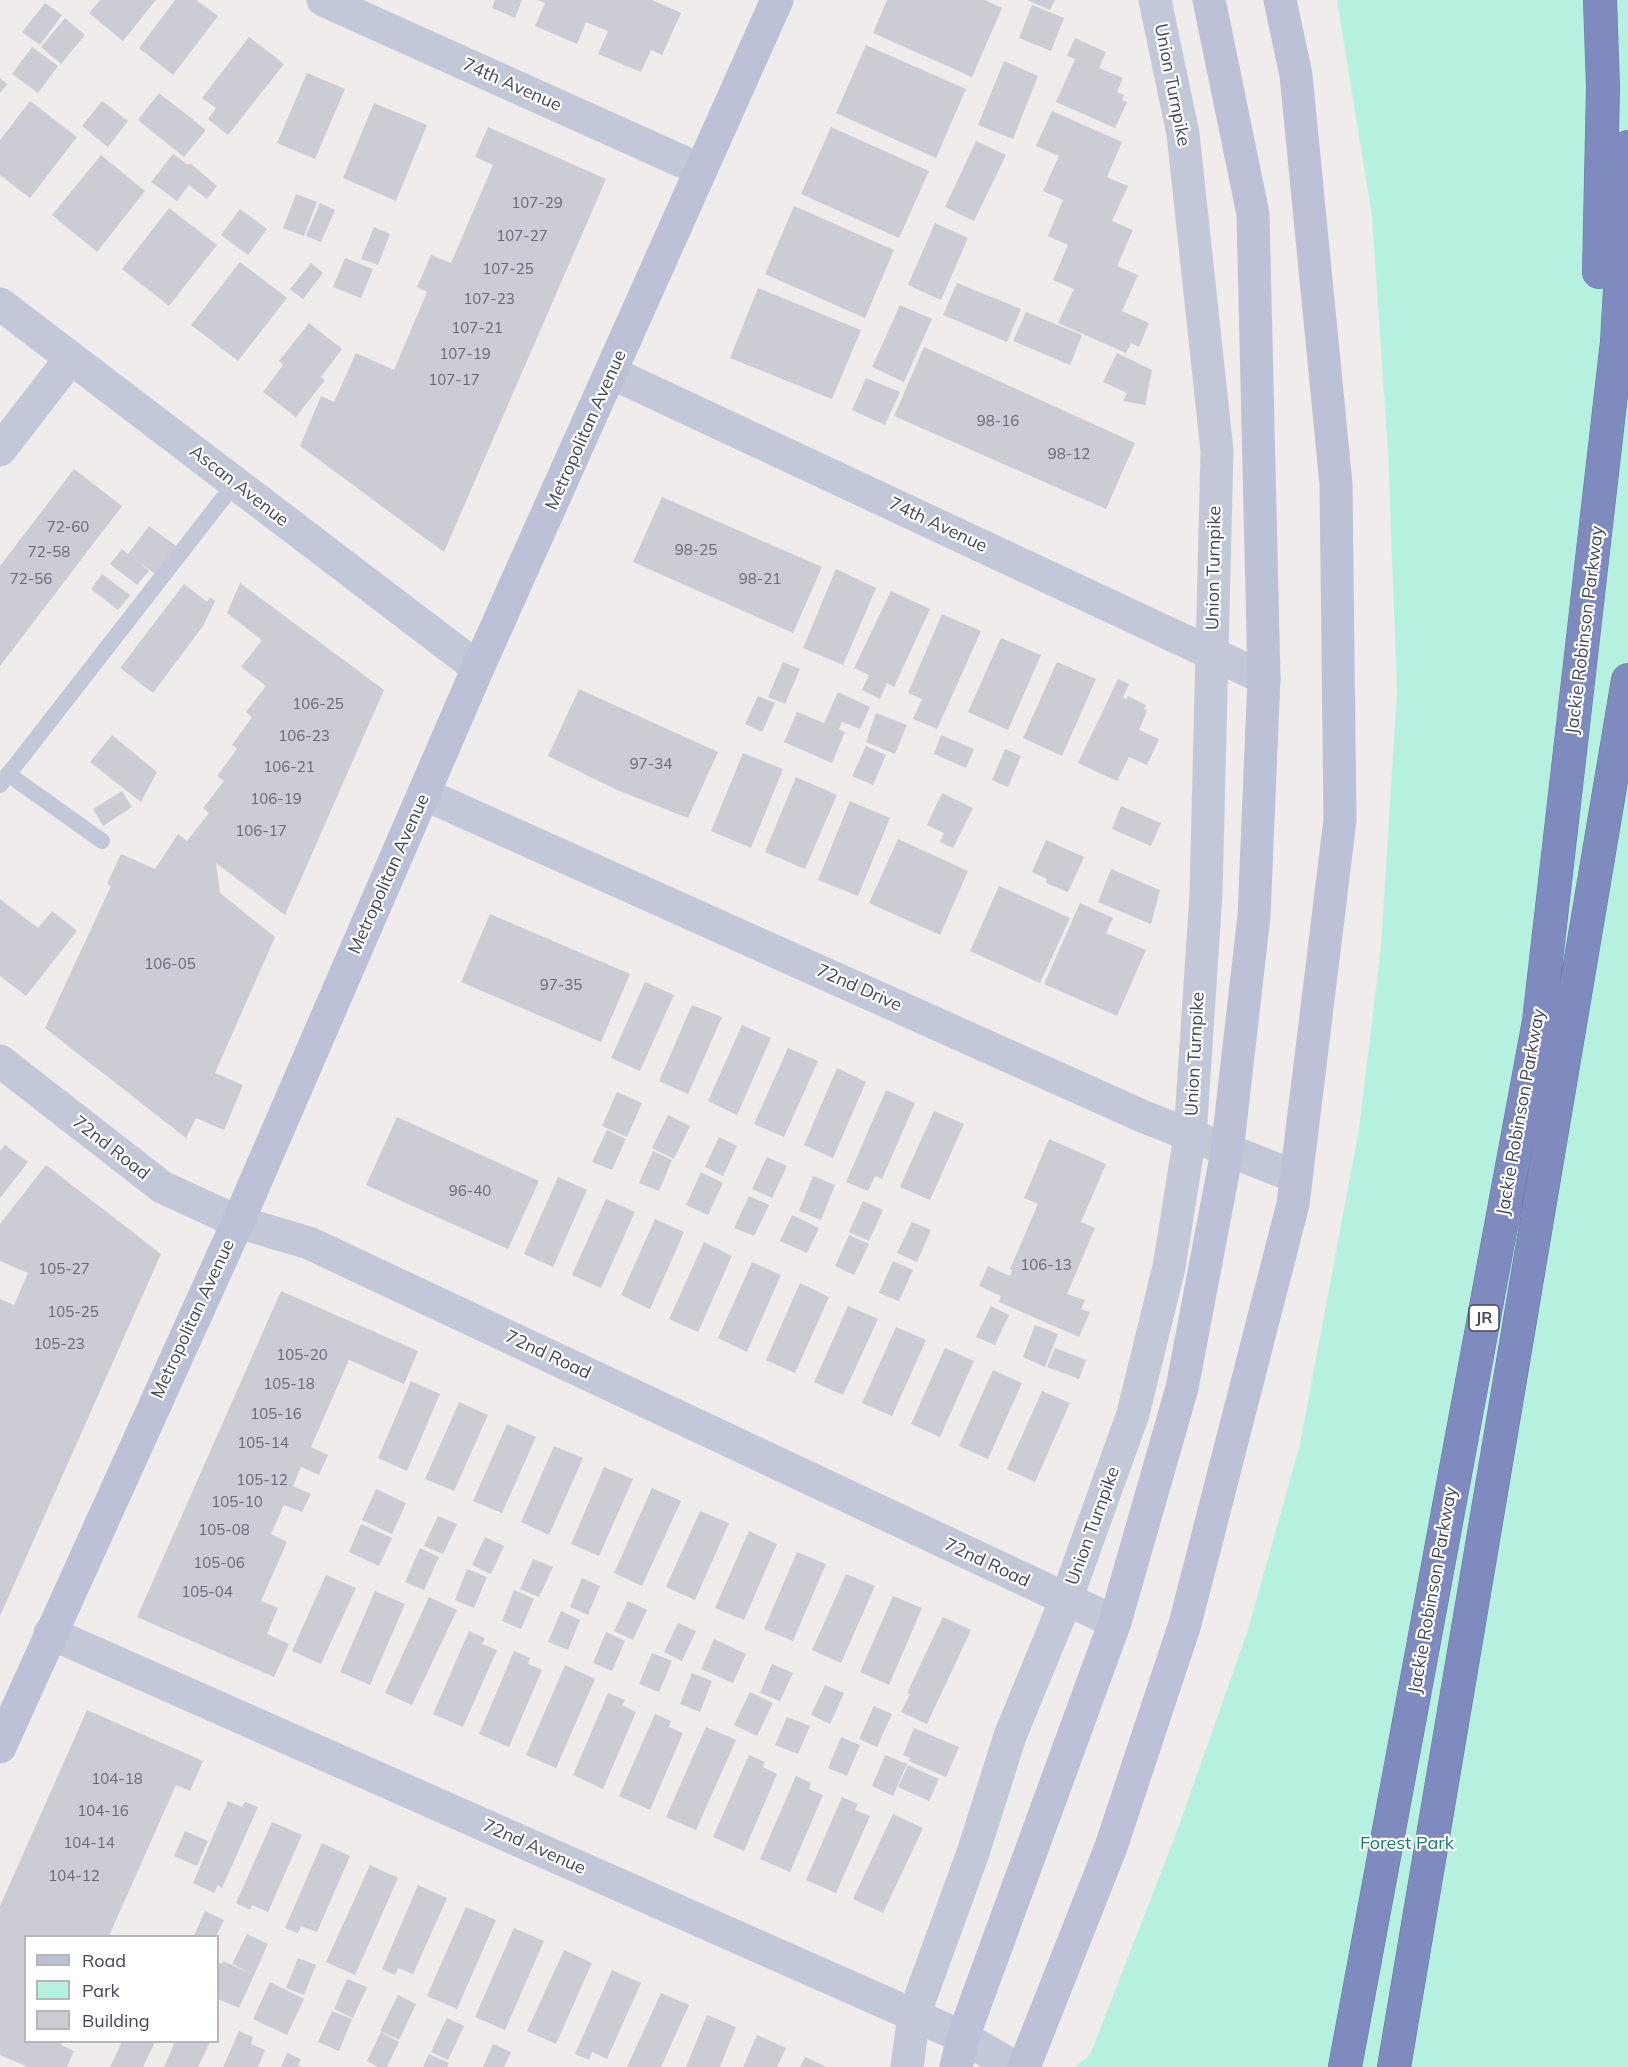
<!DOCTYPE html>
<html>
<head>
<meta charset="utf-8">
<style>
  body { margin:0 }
  #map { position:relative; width:1628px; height:2067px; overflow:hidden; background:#efeceb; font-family:Mulish,sans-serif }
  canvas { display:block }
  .legend { position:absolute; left:24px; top:1935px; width:195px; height:108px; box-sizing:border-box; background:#fff; border:2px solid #b4b6bd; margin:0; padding:8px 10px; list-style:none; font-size:18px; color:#43485a }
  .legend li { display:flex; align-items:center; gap:12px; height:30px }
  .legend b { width:30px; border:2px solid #b4b6bd }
</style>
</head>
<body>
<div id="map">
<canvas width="1628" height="2067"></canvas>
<ul class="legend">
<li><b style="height:8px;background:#bcc1d7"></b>Road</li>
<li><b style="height:16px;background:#b5f1de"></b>Park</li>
<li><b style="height:16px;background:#cbccd4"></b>Building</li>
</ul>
</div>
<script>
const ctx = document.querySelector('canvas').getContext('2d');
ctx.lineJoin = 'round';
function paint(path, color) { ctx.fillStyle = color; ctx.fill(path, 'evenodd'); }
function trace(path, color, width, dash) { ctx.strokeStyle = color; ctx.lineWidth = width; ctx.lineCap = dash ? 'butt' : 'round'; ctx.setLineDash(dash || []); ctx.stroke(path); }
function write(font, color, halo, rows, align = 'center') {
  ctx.font = font + ' Mulish,sans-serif'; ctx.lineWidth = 4.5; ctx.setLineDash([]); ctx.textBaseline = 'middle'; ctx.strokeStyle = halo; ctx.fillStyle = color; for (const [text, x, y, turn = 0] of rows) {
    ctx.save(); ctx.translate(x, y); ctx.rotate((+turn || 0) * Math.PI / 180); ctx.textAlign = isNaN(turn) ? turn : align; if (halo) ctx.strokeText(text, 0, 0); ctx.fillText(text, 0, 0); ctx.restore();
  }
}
const green = new Path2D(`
  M1337,0H1628V2067H1075L1090,2055L1176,1834L1248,1630L1300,1444L1359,1129L1381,947L1397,691L1388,452L1372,216Z`);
const building = new Path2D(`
  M100,0H156L123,41L89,13Z
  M175,0H196L218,16L173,75L139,48Z
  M495,0H522L515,18L492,8Z
  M537,0H652L681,13L662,55L651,50L641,72L598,54L608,31L586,22L577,44L535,26L545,3Z
  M887,0H985L1002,8L972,77L873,33Z
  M1027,0H1055L1050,10Z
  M45,3L62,15L40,45L22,32Z
  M1032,5L1064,18L1051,51L1019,38Z
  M65,18L85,35L61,64L41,47Z
  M249,37L284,64L228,135L208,119L216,108L202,98Z
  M1075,38L1106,52L1099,68L1123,78L1117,92L1124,95L1122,100L1127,102L1115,128L1056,102L1075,59L1067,56Z
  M866,45L966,89L936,158L836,113Z
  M32,47L58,66L38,93L12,74Z
  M1004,61L1038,76L1013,139L978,125Z
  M307,73L345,89L315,159L277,143Z
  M0,78L7,84L0,93Z
  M159,93L206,130L184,157L138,120Z
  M30,101L77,137L30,198L0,175V140Z
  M102,101L128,121L108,147L82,126Z
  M374,103L427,125L396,201L343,178Z
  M1052,111L1122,142L1107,177L1128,186L1112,221L1133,230L1117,266L1138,275L1122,311L1149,323L1139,347L1131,343L1126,353L1058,323L1074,289L1053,280L1068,245L1048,236L1063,200L1043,191L1059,156L1036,146Z
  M488,127L606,179L444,552L300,446L321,396L334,402L356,353L394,370L427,292L417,287L431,255L451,263L493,165L475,157Z
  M831,127L929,171L899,238L801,194Z
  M976,141L1006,155L974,221L945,207Z
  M173,154L188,165L190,163L217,186L207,199L189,185L177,201L151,182Z
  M101,155L145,191L97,252L52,215Z
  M296,194L317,202L304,236L283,228Z
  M320,203L335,210L321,242L306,236Z
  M794,206L894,250L865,318L765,274Z
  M169,208L217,245L169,306L122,269Z
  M240,209L267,229L248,255L221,235Z
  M935,223L968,238L941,300L908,285Z
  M374,227L390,234L378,265L361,259Z
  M345,258L373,269L361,298L333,287Z
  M240,262L287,298L238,361L191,325Z
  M311,263L323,273L303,299L290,289Z
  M957,283L1021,309L1007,342L943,315Z
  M758,288L861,330L832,399L730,358Z
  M900,305L932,319L904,382L872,367Z
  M1026,312L1082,335L1070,365L1013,341Z
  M309,323L342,349L321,377L325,380L296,417L263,392L283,365L279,361Z
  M924,347L1135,443L1106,509L894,416Z
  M1117,353L1152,370L1145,405L1123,401L1127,393L1103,382Z
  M866,378L900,392L885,425L852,410Z
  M74,469L122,506L0,666V566Z
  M662,497L822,567L793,633L633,562Z
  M149,526L176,546L155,574L138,561L149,571L137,585L110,564L122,549L128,554Z
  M836,569L876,588L843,665L803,648Z
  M102,574L130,595L118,610L91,589Z
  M240,583L384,690L285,915L216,863L220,893L275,937L215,1073L243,1085L224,1130L196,1118L186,1138L45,1028L111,886L107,884L121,854L155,869L178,834L187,841L209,813L203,808L224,781L217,776L237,749L232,745L252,717L246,712L266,686L241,667L262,640L227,613Z
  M184,584L207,602L210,597L215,601L203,626L153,693L120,668Z
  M891,591L930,609L894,687L887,683L880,699L862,690L869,675L854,668Z
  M942,614L981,631L937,729L913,719L922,699L908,693Z
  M1001,638L1041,655L1008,730L968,712Z
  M783,662L800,669L785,704L768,697Z
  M1057,662L1096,679L1062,756L1023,738Z
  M1118,679L1129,684L1123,697L1126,699L1128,696L1146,705L1144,709L1147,711L1139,730L1159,739L1147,765L1129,757L1117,781L1078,763Z
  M579,689L718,752L688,818L617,790L548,756Z
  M838,692L870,707L860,729L842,722L839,729L845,732L832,763L784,742L797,712L824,723Z
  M758,696L775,703L762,732L745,724Z
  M876,713L907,725L895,754L866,742Z
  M112,735L157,772L141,802L90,762Z
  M941,735L974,749L966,768L934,754Z
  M866,746L886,755L873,785L852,776Z
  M1005,749L1021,756L1008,787L992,780Z
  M743,753L783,769L751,848L711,831Z
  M796,777L837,795L805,869L765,852Z
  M122,791L132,807L103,826L93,809Z
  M942,793L973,808L953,848L940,842L944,833L927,825Z
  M850,801L890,818L858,896L818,880Z
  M1121,806L1161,823L1151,846L1112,829Z
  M898,839L968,871L940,935L869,903Z
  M1046,840L1084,857L1068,892L1046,883L1047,879L1032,872Z
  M1111,869L1160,890L1151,924L1098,902Z
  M999,886L1070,918L1040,983L970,951Z
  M0,899L38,928L52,911L77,931L26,996L0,976Z
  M1080,903L1113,918L1106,933L1146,950L1117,1016L1044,984Z
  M490,914L630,974L601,1042L461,982Z
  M645,982L674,995L640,1071L611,1058Z
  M692,1005L722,1017L688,1094L659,1081Z
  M742,1025L771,1038L737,1115L708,1101Z
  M788,1048L818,1061L784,1137L754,1124Z
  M837,1068L866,1082L833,1158L804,1145Z
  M886,1090L915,1103L882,1179L875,1176L868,1191L846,1182Z
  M617,1092L642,1103L627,1137L602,1126Z
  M934,1111L964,1124L930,1200L900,1187Z
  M668,1115L690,1126L674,1159L652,1148Z
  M397,1117L539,1181L508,1249L366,1185Z
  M607,1130L626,1139L612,1170L592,1162Z
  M719,1137L737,1146L723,1176L705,1167Z
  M1049,1139L1106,1164L1081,1222L1095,1228L1067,1294L1085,1300L1081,1309L1090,1312L1079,1337L999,1302L1001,1296L979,1286L988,1266L1010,1276L1012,1270L1010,1269L1038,1204L1024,1198Z
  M5,1145L28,1162L0,1198V1151Z
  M653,1151L672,1160L659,1191L639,1183Z
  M767,1157L787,1166L772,1198L752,1189Z
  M46,1165L161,1254L0,1616V1299L14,1305L28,1273L0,1261V1224Z
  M701,1172L723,1183L708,1215L686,1205Z
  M813,1176L835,1185L821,1220L799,1211Z
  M558,1177L587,1190L553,1267L524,1254Z
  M749,1196L769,1205L754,1236L734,1228Z
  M606,1199L635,1212L601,1288L572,1275Z
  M863,1201L883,1210L869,1241L849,1232Z
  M792,1215L819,1228L807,1253L780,1241Z
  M655,1219L684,1232L650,1309L621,1295Z
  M912,1222L931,1230L917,1262L897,1253Z
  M849,1235L869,1244L854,1275L835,1266Z
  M704,1242L732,1256L698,1332L669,1319Z
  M893,1261L913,1270L899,1301L879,1293Z
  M752,1262L781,1275L747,1352L718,1338Z
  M800,1283L829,1297L795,1373L766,1360Z
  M281,1291L418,1351L404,1384L349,1360L311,1447L328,1455L319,1475L301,1467L293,1486L311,1494L302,1512L284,1505L271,1534L287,1542L261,1601L278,1608L267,1634L289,1644L274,1677L137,1617Z
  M848,1306L878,1319L843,1395L814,1382Z
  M991,1306L1009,1315L995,1345L976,1337Z
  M1035,1325L1058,1334L1045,1367L1023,1357Z
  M896,1327L926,1340L892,1416L862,1403Z
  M945,1348L974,1361L940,1437L911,1424Z
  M1055,1348L1086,1360L1079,1379L1047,1367Z
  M993,1370L1022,1383L988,1459L959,1446Z
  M411,1381L440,1394L407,1471L378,1458Z
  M1042,1391L1070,1403L1035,1482L1007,1469Z
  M459,1402L488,1415L454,1491L425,1479Z
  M507,1424L536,1437L502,1513L473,1501Z
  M554,1446L583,1458L549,1535L521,1522Z
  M604,1467L633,1479L599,1556L571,1544Z
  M652,1488L681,1501L642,1586L614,1573Z
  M376,1489L406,1503L392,1534L362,1520Z
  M700,1511L729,1523L695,1600L666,1587Z
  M438,1516L457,1524L443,1554L424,1546Z
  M361,1524L392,1538L379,1566L349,1552Z
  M749,1531L777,1544L744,1620L715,1608Z
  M485,1537L504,1546L491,1574L472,1565Z
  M420,1548L439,1557L424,1590L405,1582Z
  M797,1552L826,1564L793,1641L764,1629Z
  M533,1559L553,1567L539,1597L520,1589Z
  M467,1569L487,1577L474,1608L455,1600Z
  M846,1574L875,1586L841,1663L812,1650Z
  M326,1575L356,1588L321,1664L292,1651Z
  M582,1578L600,1586L588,1615L570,1607Z
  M514,1590L534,1599L521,1629L502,1621Z
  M375,1591L405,1604L370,1685L340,1672Z
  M893,1596L922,1608L889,1685L860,1672Z
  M429,1597L457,1610L412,1705L385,1693Z
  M628,1601L647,1610L633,1640L614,1631Z
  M561,1611L580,1620L568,1650L548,1642Z
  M943,1617L971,1630L927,1724L901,1712L910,1694L907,1693Z
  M678,1623L696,1631L682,1661L664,1652Z
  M469,1631L485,1638L482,1644L497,1650L463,1727L433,1714Z
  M606,1632L625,1641L612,1671L593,1663Z
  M714,1639L746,1654L733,1683L701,1669Z
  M514,1651L530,1658L528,1664L542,1670L509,1747L479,1734Z
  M652,1653L672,1661L659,1692L639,1684Z
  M772,1664L793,1673L780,1701L760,1693Z
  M565,1665L595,1679L556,1768L526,1755Z
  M692,1673L712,1681L700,1712L680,1704Z
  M825,1685L844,1693L830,1724L811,1715Z
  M750,1692L773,1703L757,1736L734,1725Z
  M608,1693L625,1700L622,1705L636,1712L603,1789L573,1775Z
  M874,1706L892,1714L877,1747L859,1739Z
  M87,1710L203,1761L190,1791L176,1785L109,1936H26V2042H62L61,2045L74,2051L67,2067H28L0,2055V1906Z
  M655,1714L671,1721L669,1727L683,1733L650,1810L619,1796Z
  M787,1717L810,1726L798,1754L775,1745Z
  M706,1727L736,1740L696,1830L666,1817Z
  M914,1728L959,1747L946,1777L909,1761L910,1758L903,1755Z
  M841,1737L860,1745L847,1776L828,1768Z
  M749,1755L765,1762L763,1767L777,1774L744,1851L713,1837Z
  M885,1755L907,1764L893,1796L872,1786Z
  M908,1765L939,1779L929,1801L898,1787Z
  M796,1776L811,1783L809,1789L823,1795L790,1872L760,1859Z
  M842,1797L858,1804L855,1810L870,1816L836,1893L806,1880Z
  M228,1801L242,1807L245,1802L258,1807L222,1888L218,1885L214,1893L193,1883Z
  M893,1814L923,1828L883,1913L853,1899Z
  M272,1822L302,1835L268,1912L252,1905L250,1910L236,1903Z
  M185,1831L208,1841L197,1866L174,1856Z
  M322,1843L350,1856L317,1932L301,1926L298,1933L285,1928Z
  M370,1865L398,1878L355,1975L326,1962Z
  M418,1885L447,1898L413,1974L398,1968L395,1975L382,1969Z
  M466,1907L496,1920L457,2009L427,1996Z
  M205,1911L224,1920L216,1936H194Z
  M514,1928L544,1941L505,2030L475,2017Z
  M247,1934L268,1944L254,1975L232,1964Z
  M564,1950L592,1963L556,2044L527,2031Z
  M298,1958L316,1965L304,1995L286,1988Z
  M223,1961L254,1975L239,2008L218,1999V1962L222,1964Z
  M612,1970L641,1983L607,2059L592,2052L589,2060L575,2054Z
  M347,1979L367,1987L353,2018L334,2009Z
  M270,1982L304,1999L287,2035L253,2019Z
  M661,1993L689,2005L661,2067H627Z
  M398,1995L416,2004L399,2040L380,2031Z
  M332,2011L352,2019L339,2051L318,2042Z
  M707,2015L736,2027L720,2067H686Z
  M447,2018L464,2026L448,2060L431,2052Z
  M239,2031L253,2037L251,2044L265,2050L258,2067H223Z
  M381,2032L399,2042L387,2067H378L367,2061Z
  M757,2035L786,2048L777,2067H743Z
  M122,2042H155L143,2067H110Z
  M175,2042H210L198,2067H164Z
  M493,2044L511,2052L504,2067H483Z
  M287,2053L301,2059L298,2065L302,2067H281Z
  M429,2054L449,2063L447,2067H423Z
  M805,2057L827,2067H800Z`);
const lane = new Path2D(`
  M8,774L102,841
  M0,785L235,483`);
const street = new Path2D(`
  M323,0L701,170
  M0,304L478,668
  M612,373L1264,678
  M0,450L71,358
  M424,794L1142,1116L1296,1177
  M0,1061L162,1187L238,1222L309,1243L1115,1622
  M50,1633L963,2037L1014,2067
  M907,2067L914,2015L973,1853L1010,1736L1066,1600L1133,1414L1169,1267L1190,1136L1206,894L1217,451L1183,134L1155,0`);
const secondary = new Path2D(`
  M0,1747L238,1222L478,668L777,0
  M956,2067L963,2037L1115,1622L1182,1388L1227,1152L1254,916L1264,678L1253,214L1209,0
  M1024,2067L1111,1847L1185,1624L1293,1204L1340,820L1336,484L1296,75L1280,0`);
const highway = new Path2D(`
  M1599,272L1603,87L1600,0
  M1345,2067L1539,1021L1617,342L1628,147
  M1394,2067L1628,680`);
const numberNames = [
  ["107-29",537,203],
  ["107-27",522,236],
  ["107-25",508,269],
  ["107-23",489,299],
  ["107-21",477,328],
  ["107-19",465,354],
  ["107-17",454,380],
  ["98-16",998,421],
  ["98-12",1069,454],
  ["72-60",68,527],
  ["98-25",696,550],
  ["72-58",49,552],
  ["72-56",31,579],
  ["98-21",760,579],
  ["106-25",318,704],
  ["106-23",304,736],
  ["97-34",651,764],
  ["106-21",289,767],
  ["106-19",276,799],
  ["106-17",261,831],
  ["106-05",170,964],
  ["97-35",561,985],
  ["96-40",470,1191],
  ["106-13",1046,1265],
  ["105-27",64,1269],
  ["105-25",73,1312],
  ["105-23",59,1344],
  ["105-20",302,1355],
  ["105-18",289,1384],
  ["105-16",276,1414],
  ["105-14",263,1443],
  ["105-12",262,1480],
  ["105-10",237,1502],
  ["105-08",224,1530],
  ["105-06",219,1563],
  ["105-04",207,1592],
  ["104-18",117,1779],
  ["104-16",103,1811],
  ["104-14",89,1843],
  ["104-12",74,1876]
];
const shields = [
  [1484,1318,30]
];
const shieldNames = [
  ["JR",1484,1318]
];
const streetNames = [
  ["74th Avenue",512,85,24],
  ["Union Turnpike",1172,85,79],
  ["Metropolitan Avenue",586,430,-66],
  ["Ascan Avenue",239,486,38],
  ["74th Avenue",938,525,25],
  ["Union Turnpike",1214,568,-89],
  ["Jackie Robinson Parkway",1585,630,-83],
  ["Metropolitan Avenue",389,874,-66],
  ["72nd Drive",859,988,24],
  ["Union Turnpike",1195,1054,-87],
  ["Jackie Robinson Parkway",1521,1112,-80],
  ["72nd Road",111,1148,38],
  ["Metropolitan Avenue",193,1319,-65],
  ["72nd Road",548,1355,25],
  ["Union Turnpike",1093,1526,-70],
  ["72nd Road",987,1563,25],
  ["Jackie Robinson Parkway",1433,1590,-80],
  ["72nd Avenue",534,1847,24]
];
const parkNames = [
  ["Forest Park",1407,1844]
];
paint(green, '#b5f1de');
paint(building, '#cbccd4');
trace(highway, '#6a76ab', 34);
trace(lane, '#c3c8d8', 16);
trace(street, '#c3c8d8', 33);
trace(secondary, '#bcc1d7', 33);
trace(highway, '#7f8bbf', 33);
write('15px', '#656978', null, numberNames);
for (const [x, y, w] of shields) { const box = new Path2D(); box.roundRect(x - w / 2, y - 13, w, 26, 4.5); ctx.fillStyle = '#fff'; ctx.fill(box); trace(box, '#43485a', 1.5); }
write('bold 16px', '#43485a', null, shieldNames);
write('18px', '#43485a', '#fff', streetNames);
write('18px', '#107f69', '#fff', parkNames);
</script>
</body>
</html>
